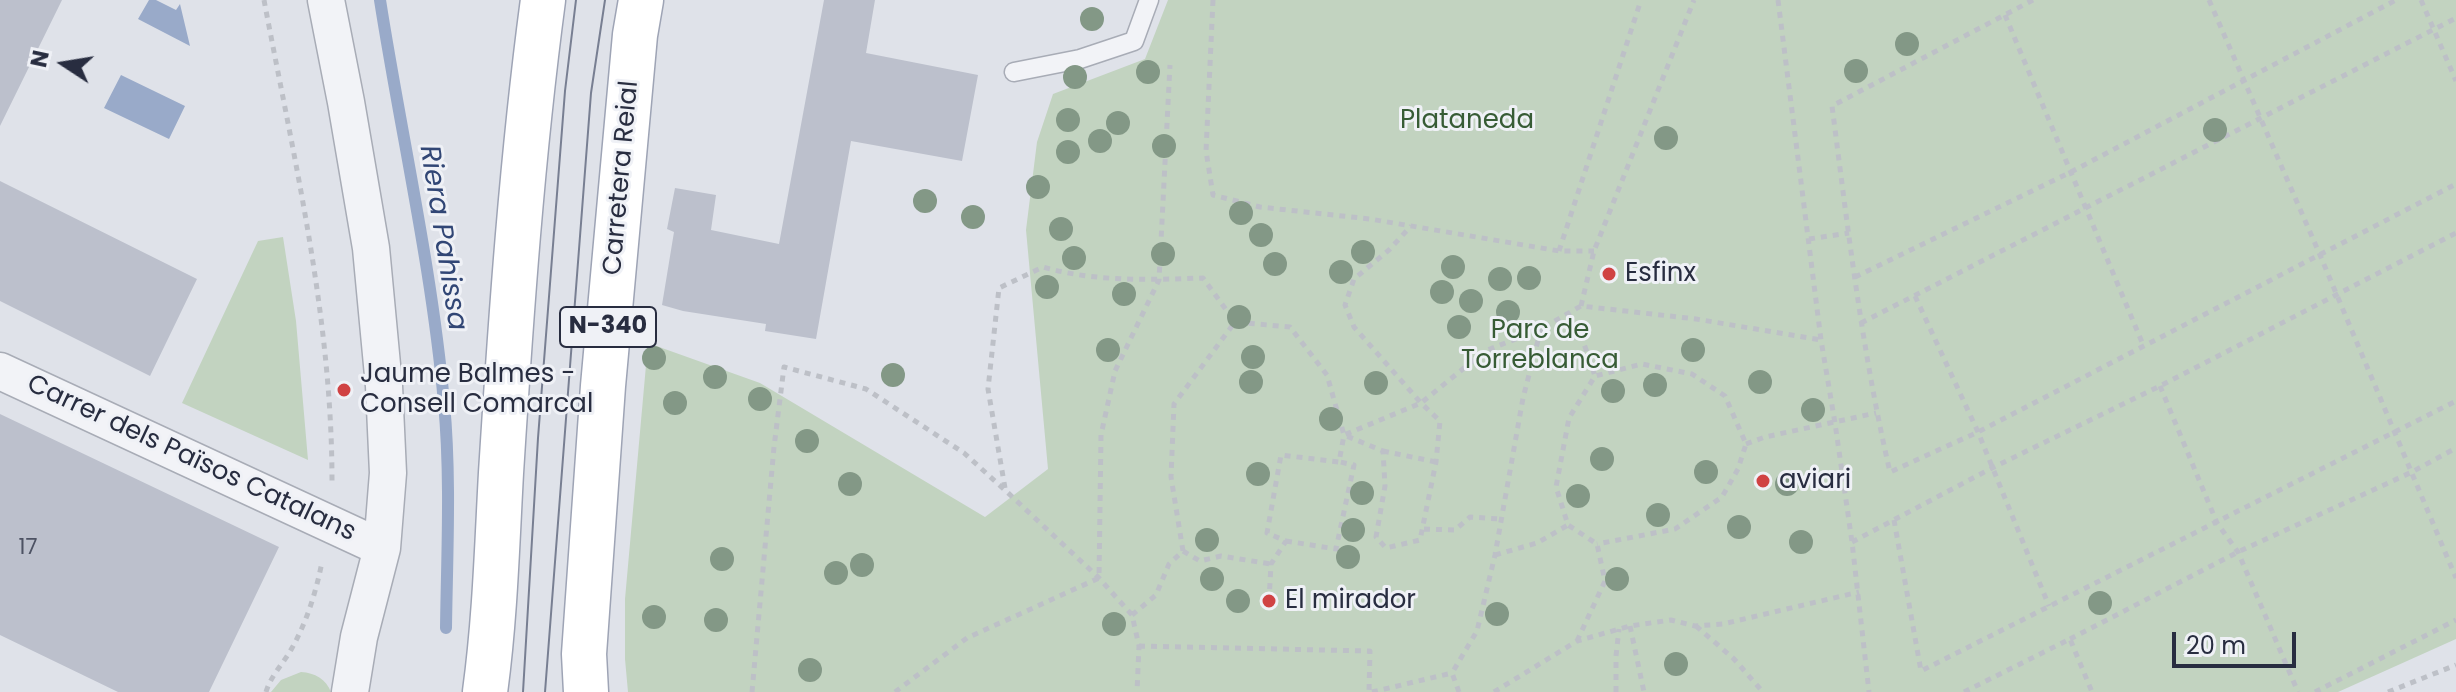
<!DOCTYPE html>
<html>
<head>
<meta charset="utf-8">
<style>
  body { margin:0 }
  #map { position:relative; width:2456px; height:692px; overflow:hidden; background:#dfe2e9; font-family:Poppins,sans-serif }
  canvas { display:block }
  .north { position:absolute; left:24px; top:24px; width:80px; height:80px; -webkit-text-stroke:6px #eff1f6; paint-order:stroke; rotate:282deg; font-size:22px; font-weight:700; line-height:32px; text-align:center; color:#282d40 }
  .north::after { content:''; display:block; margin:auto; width:28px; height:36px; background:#282d40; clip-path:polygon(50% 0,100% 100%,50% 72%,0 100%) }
  .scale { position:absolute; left:2172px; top:632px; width:124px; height:36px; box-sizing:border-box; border:4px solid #282d40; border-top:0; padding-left:10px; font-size:24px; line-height:28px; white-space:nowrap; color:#282d40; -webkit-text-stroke:6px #eff1f6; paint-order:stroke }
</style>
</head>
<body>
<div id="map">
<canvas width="2456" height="692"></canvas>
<div class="north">N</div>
<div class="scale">20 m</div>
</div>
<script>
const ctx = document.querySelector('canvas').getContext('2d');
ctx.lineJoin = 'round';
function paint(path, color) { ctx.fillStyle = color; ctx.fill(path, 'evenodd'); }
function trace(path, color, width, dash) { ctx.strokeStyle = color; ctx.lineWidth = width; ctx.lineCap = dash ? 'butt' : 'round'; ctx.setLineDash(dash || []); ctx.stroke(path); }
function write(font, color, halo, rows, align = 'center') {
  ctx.font = font + ' Poppins,sans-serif'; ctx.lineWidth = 6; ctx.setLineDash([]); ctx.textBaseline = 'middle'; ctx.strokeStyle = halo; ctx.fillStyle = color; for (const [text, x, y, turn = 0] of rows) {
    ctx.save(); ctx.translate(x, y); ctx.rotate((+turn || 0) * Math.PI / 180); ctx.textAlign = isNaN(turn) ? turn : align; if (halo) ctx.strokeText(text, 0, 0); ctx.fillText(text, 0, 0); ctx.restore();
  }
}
const green = new Path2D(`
  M1168,0H2456V639L2338,692H628L625,659V599L648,343L760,383L985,517L1048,469L1026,230L1037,142L1053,94L1145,59Z
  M283,237L296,321L308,460L182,403L258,241Z
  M301,672C315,673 326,679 331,692H271L281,680Z`);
const water = new Path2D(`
  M149,0H156L176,10L180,4L190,46L138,19Z
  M121,75L185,106L169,139L104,108Z`);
const stream = new Path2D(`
  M380,0C401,134 432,268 444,403C451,478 447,553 446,628`);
const building = new Path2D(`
  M0,0H62L0,126Z
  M824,0H875L866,53L978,75L962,161L851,141L816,339L765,331L766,324L683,311L662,305L674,232L667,229L675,188L716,195L711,230L779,244Z
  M0,181L197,279L150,376L0,301Z
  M0,414L279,547L209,692H118L0,635Z`);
const path = new Path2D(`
  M264,0C294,159 332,318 332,481
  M1213,0L1206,151L1213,195L1260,207L1370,219L1559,251H1594
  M1778,0L1821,340L1835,423L1852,542L1869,692
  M2033,0L1832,106C1848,229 1862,352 1890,472L1978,432L2456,184
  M2209,0L2320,255L2456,578
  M2421,0L2456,81
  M2005,15L2144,347
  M1809,239L1849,233
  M1559,251L1641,0
  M1855,277L2069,173L2396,0
  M1915,296L1978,432L2049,606
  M1581,306L1594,251L1694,0
  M1568,314L1580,332L1595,376
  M1861,323L2456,18
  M2160,386L2217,523L2238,552L2298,692
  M1746,444L1765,437L1876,413
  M1383,451L1436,462
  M1005,488L988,389L999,288L1043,267C1095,282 1150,280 1203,278L1235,322
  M1894,520L1921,671L2456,401
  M1424,529L1455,530L1470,517L1500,519
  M1286,541L1336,549L1354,465L1340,462
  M1852,542L1992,468L2160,386L2456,233
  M1183,551L1200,561L1221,556L1271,564
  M1495,555L1537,543L1568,525
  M1269,601L1271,564L1286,541L1267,533L1281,455L1339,462L1344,435L1421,403L1485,351L1541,329L1581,306L1696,319L1821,340
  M1132,615L1156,595L1169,564L1183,551L1171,477L1174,404L1235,322L1290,327L1327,375L1344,435L1383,451L1385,486L1376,537L1386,548L1420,540L1436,462L1440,421L1421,403L1354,327L1345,305L1354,279L1389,250L1411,226
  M1630,626L1644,692
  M1696,626L1734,659L1763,692
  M2070,639L2238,552L2412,472L2456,448
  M1577,641L1605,581L1597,544L1568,525L1556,487L1569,418L1595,376L1642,364L1692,374L1725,396L1746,444L1738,469L1722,497L1675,529L1597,544
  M1139,646L1370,651L1369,692
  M266,692C271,675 284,663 292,648C307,621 316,592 322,562
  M752,692L774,447L784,367L866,389L964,453L1006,491L1099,578L1132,615L1139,646L1137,692
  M895,692L967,638L1099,578L1101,435L1115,371L1159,280L1170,65
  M1372,692L1452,673
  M1459,692L1452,673L1477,631L1495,555L1523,398L1541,329
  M1494,692L1577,641L1630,626L1671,620L1695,626L1723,624L1859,592
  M1616,692V656L1619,629
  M1964,692L2070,639L2092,692
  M2315,692L2456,620
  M2388,692L2456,665`);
const lane = new Path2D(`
  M1014,72L1080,59L1134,41L1149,0`);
const street = new Path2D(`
  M326,0L346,102L371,248L384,386L388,473L382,548L359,637L350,692
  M0,371L382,548`);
const primary = new Path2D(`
  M485,692C495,619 497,546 501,473C511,315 522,157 543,0
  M586,692L584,654L603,386L635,35L641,0`);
const tram = new Path2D(`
  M523,692L538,438L565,91L576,0
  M545,692L591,93L605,0`);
const trees = [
  [1092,19],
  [1907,44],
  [1856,71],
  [1148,72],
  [1075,77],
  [1068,120],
  [1118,123],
  [2215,130],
  [1666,138],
  [1100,141],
  [1164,146],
  [1068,152],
  [1038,187],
  [925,201],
  [1241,213],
  [973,217],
  [1061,229],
  [1261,235],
  [1363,252],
  [1163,254],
  [1074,258],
  [1275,264],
  [1453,267],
  [1341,272],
  [1529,278],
  [1500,279],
  [1047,287],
  [1442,292],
  [1124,294],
  [1471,301],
  [1508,312],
  [1239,317],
  [1459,327],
  [1108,350],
  [1693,350],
  [1253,357],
  [654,358],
  [893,375],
  [715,377],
  [1251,382],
  [1760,382],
  [1376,383],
  [1655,385],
  [1613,391],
  [760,399],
  [675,403],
  [1813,410],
  [1331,419],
  [807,441],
  [1602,459],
  [1706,472],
  [1258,474],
  [850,484],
  [1787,484],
  [1362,493],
  [1578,496],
  [1658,515],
  [1739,527],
  [1353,530],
  [1207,540],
  [1801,542],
  [1348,557],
  [722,559],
  [862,565],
  [836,573],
  [1212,579],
  [1617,579],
  [1238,601],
  [2100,603],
  [1497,614],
  [654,617],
  [716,620],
  [1114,624],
  [1676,664],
  [810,670]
];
const markers = [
  [1609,274,8,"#d04243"],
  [344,390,8,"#d04243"],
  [1763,481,8,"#d04243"],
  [1269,601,8,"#d04243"]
];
const numberNames = [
  ["17",28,548]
];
const shields = [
  [608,327,96]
];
const shieldNames = [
  ["N-340",608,327]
];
const parkNames = [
  ["Plataneda",1467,121],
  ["Parc de",1540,331],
  ["Torreblanca",1540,361]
];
const streetNames = [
  ["Carretera Reial",622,178,-85],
  ["Carrer dels Països Catalans",191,459,25]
];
const poiNames = [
  ["Esfinx",1625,274],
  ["Jaume Balmes -",360,375],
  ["Consell Comarcal",360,405],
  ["aviari",1779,481],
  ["El mirador",1285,601]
];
const waterNames = [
  ["Riera Pahissa",442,238,81]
];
paint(green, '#c2d3c0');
paint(water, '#99aac9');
trace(stream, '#99aac9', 12);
paint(building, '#bcc0cc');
trace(lane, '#a8acb6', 21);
trace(street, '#a8acb6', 39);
trace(primary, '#9ea4b5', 47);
trace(path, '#bdc0c7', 5, [6, 6]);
trace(lane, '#f2f3f7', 18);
trace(street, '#f2f3f7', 36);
trace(primary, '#fff', 44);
trace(tram, '#787f92', 2);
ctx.fillStyle = '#839886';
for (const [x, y] of trees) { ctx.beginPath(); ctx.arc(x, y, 12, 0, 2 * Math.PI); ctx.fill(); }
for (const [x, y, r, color] of markers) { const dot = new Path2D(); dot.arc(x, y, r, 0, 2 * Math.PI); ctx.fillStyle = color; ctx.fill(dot); trace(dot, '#eff1f6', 3); }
write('22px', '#4d5263', null, numberNames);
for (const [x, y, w] of shields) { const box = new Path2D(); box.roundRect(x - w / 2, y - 20, w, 40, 6); ctx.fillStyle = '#eff1f6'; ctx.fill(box); trace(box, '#282d40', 2); }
write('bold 24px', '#282d40', null, shieldNames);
write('26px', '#375c35', '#eff1f6', parkNames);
write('26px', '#282d40', '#eff1f6', streetNames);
write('26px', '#282d40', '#eff1f6', poiNames, 'left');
write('italic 28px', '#314675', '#eff1f6', waterNames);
</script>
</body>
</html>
